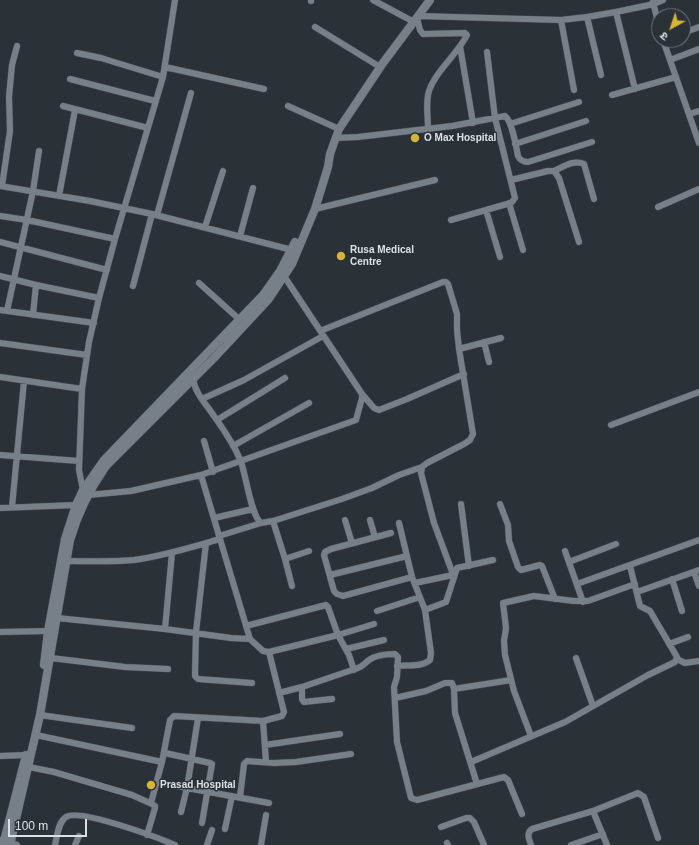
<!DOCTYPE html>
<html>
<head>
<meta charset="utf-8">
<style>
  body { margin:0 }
  #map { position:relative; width:699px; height:845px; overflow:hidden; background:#2a3137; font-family:Helvetica,"Noto Sans Devanagari",sans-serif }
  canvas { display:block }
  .north { position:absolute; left:651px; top:8px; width:40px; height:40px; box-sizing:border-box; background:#2a3137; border:1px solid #71777d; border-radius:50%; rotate:220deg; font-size:11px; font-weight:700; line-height:16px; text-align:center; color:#dce1e5 }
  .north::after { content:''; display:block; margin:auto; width:14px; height:18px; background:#d6b534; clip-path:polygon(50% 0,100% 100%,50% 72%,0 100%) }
  .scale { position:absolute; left:8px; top:819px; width:79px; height:18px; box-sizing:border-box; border:2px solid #dce1e5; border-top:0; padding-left:5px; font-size:12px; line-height:14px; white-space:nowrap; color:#dce1e5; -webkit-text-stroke:3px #2a3137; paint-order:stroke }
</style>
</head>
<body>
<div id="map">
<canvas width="699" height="845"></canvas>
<div class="north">उ</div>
<div class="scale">100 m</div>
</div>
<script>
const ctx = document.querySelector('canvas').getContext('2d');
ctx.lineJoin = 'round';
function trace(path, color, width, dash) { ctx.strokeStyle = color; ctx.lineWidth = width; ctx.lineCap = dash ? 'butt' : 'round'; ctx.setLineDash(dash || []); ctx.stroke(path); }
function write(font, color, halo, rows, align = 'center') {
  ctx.font = font + ' Helvetica,sans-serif'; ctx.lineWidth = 3; ctx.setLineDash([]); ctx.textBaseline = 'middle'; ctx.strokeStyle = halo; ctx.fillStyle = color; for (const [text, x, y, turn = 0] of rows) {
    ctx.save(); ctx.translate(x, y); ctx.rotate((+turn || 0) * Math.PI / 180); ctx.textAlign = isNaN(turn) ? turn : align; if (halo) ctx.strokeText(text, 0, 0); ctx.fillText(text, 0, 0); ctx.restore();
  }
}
const street = new Path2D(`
  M373,0L414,22
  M311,1V0
  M653,2L659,26
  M616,12L635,89
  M418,16L561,20L587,17L616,12L654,4L663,0
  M587,17L601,75
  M417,18L420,30L423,34L465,33L467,35C458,54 432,74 428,95C426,106 428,118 428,129
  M561,20L574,90
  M315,27L380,67
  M683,33L699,27
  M663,40L699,143
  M460,46L473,123
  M77,53L101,58L163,77
  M670,60L699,49
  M165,67L264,89
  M70,79L155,101
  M612,95L676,77
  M63,106L148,128
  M288,106L339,129
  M689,114L699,111
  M510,124L579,102
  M335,138L358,137L452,126L505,116C512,121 516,146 518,156C520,160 523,162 528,162L592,142
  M515,144L586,121
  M554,171C563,167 574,159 584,164L594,199
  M511,180L548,171H554L559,178L579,242
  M0,186L90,201L152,214L292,250
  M2,186L10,131L9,97L12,65L17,46
  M59,196L75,110
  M509,203L523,250
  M658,207L699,189
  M315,209L435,180
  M486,210L500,257
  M157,215L191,93
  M0,216L27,220L115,239
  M451,220L507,204L512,202L515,198L495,118L487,52
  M205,227L223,171
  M240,236L253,188
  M0,242L107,270
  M0,276L36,285L33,315
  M199,283L240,320
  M36,285L99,298
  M133,286L152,214
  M0,310L94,323
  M7,311L33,191L39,151
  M320,331L443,282H446L448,284L457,314V330L459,349L473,434L470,440L464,444L427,463L422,467L421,473L434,523L454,577
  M484,342L489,362
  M0,343L87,355
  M459,349L501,338
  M0,377L82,389
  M193,379C195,393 206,404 214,416C224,430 235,446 241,462C246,475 251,516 261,523L273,521L342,499L372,488L399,475L422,467
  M362,394L374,408L379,410L407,399L464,374
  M202,399L244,380L323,336
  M217,420L285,378
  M611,425L699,392
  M204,441L213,472
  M233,446L309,403
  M0,455L79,461
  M201,475L220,539
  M83,490L79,470L82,389L89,342L99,298L115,239L163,77L175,0
  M88,495L131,491L201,475L356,420L362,398V394L284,276
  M461,504L469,566
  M500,504L508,525L509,541L518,567L521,570L540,565L542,566L555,599
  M12,507L24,381
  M0,508L76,505
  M214,518L253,509
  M345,520L352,543
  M370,520L375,537
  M273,521L285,559L292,586
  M399,523L412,577L425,610L446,602L457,568L493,560
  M391,533L331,549L325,552L324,555L334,591L337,594L343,596L412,577
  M219,536L261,523
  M206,543L196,632L195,676L198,679L252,683
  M565,551L583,602
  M285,559L309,551
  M66,561C89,561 112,562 134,560C163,556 192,547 220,539L250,639L263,651L269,652L338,635L374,624
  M569,562L616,544
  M694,572L699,586
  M330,575L407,556
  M672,579L682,611
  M415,583L453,575
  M577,584L699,540
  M637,592L699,570
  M377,611L420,597
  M57,618L165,629L231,638L250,639
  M246,626L326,605L328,607L338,635L349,655L354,670
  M165,629L172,553
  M0,632L48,631
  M669,644L688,637
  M346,649L384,640
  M51,658L125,667L168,669
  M576,658L593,706
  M677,659L685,663L699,661
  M397,666C408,665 422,667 430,660L431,653L425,610
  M302,687V699L304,702L332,699
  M454,689L511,680
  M279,693L302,687L358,668C363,666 365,663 369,660C376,655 387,654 395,654L398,657L397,677L394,687L397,742L411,798L417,800L504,777L508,780L522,814
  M395,698L426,691L445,683H452L454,689L455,713L477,784
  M40,715L132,728
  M263,721L282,716L284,712L269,652
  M36,735L162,762
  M531,736L514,691L505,655L504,641L506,628L503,603L534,596L574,601H588L635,584
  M265,745L340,734
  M165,753L210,763L212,764L202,823
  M0,756L26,755
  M471,762L565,722L648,675L675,662L677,657L650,611L640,606L630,566
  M29,767L54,772L132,795L152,804L155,806V808L147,835
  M158,782L187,788L269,803
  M240,797L244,764L247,761L274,763L296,762L351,754
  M151,803L162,762L170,720L174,716L263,721L266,762
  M593,811L607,845
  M181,812L187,788L198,718
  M441,827L466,818H470L474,822L484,845
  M225,829L232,796
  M0,840L17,845
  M447,843L448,845
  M55,845C57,837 58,822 66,817C79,808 159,838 175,845
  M75,845L79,836
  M207,845L212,830
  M261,845L266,815
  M531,845C529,839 526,833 532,829L593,811L638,793L644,797L658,838
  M571,845L603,834`);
const secondary = new Path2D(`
  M44,665L48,631L65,539L76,505L83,490L104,460L263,295L280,271L295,242
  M3,845L26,755
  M10,845L40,715L70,540C78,513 90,489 106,466L214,358L268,300L292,264L297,252L315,209L328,167L330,154L339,129L383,63L430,0`);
const markers = [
  [415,138,5,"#d6b534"],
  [341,256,5,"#d6b534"],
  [151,785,5,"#d6b534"]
];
const poiNames = [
  ["O Max Hospital",424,138],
  ["Rusa Medical",350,250],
  ["Centre",350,262],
  ["Prasad Hospital",160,785]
];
trace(street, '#474d52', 7);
trace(secondary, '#474d52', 9);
trace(street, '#788087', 6);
trace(secondary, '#788087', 8);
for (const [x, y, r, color] of markers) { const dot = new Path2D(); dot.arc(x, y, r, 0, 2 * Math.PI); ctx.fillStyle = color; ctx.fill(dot); trace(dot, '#2a3137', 1.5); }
write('bold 10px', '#dce1e5', '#2a3137', poiNames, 'left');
</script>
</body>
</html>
